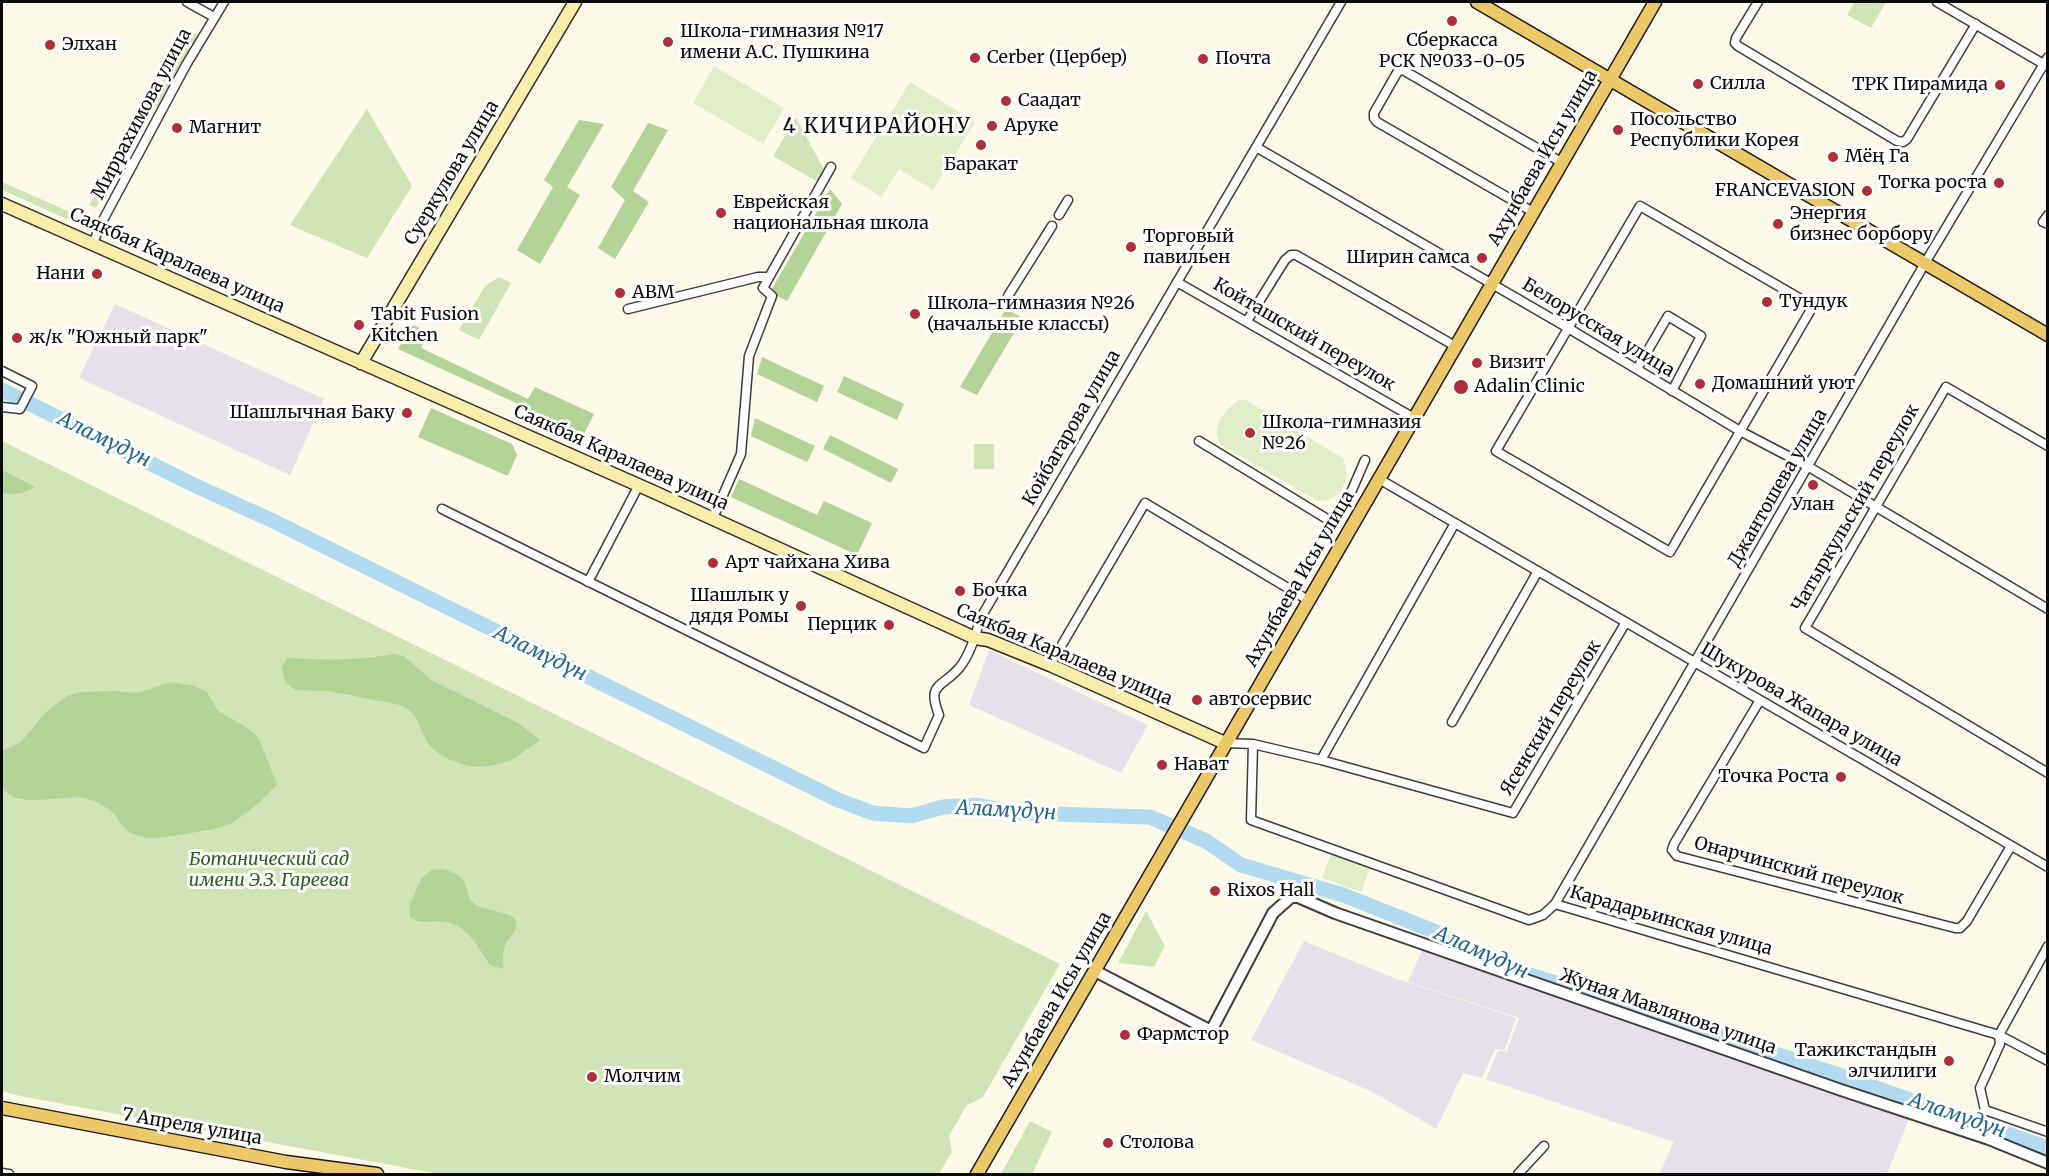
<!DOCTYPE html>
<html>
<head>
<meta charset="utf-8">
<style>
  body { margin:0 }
  #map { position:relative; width:2049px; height:1176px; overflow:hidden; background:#fdf9e9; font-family:Merriweather,serif }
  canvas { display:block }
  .frame { position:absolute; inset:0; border:3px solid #0a0a0a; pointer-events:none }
</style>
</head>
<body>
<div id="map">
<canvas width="2049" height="1176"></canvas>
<div class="frame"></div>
</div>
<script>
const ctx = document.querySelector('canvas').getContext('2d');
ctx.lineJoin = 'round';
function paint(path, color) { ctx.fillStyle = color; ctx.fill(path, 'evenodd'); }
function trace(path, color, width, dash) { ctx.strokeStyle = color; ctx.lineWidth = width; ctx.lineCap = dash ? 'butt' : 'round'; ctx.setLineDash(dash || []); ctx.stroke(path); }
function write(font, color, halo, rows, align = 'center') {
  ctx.font = font + ' Merriweather,serif'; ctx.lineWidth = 6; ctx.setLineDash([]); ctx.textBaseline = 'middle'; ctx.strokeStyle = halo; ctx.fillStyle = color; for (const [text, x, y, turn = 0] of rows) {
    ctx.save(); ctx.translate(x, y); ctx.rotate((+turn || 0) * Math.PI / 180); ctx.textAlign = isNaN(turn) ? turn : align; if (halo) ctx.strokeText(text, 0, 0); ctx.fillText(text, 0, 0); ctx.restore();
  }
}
const industrial = new Path2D(`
  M115,304L324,399L290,475L79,378Z
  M989,650L1148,725L1121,773L969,705Z
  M1304,941L1394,978L1516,1018L1505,1050L1495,1049L1482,1078L1463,1073L1436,1129L1373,1092L1251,1040Z
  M1422,950L1909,1119L1887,1174H1659L1674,1142L1486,1079L1498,1051H1507L1519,1018L1408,982Z`);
const green = new Path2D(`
  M1855,2H1886L1871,28L1847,15Z
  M190,31L198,35L157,107L150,103Z
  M367,109L412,186L367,258L290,225Z
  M138,115L145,119L96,208L89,205Z
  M796,118L825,171L818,182L773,156Z
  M2,182L95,223L91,230L2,190Z
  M499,277L511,283L479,340L459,330L485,286Z
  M2,441L1060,964L983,1097L966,1106L949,1136L952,1152L939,1174H439L20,1096L2,1091Z
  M974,444H994V469H974Z
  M1146,911L1165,946L1154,967L1118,963Z
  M1030,1121L1052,1132L1032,1174H1001Z`);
const forest = new Path2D(`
  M579,120L604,124L567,187L580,195L540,264L517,250L553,187L544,180Z
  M648,123L668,130L633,191L649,202L615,259L598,248L625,200L611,187Z
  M830,189L842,204L787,301L770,292Z
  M1006,309L1023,318L977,395L960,387Z
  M413,325L428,332L421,348L528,399L535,387L594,414L584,434L398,349Z
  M762,357L824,386L817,402L757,374Z
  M844,376L904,404L897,420L837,392Z
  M431,408L512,444L517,455L508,476L418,437Z
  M755,418L815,446L807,462L751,436Z
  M830,435L898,469L891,483L823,449Z
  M2,470L35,487C23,494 15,495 2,493Z
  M739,479L817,515L824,501L872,523L857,555L731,497Z
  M393,654L404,656L431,680L518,723L540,740C530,746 519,757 508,761C500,764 485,767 476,767C460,765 435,756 427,741C417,724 420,714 400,705L329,691L295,690L285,682L282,668L287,658C321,660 359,661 393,654Z
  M171,682L194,686L206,691L218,711L249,729L258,737L277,784C264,799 249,812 232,823C222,829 165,838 152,838C144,838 137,836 130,832C122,828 119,818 112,812C107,807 95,801 88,799C67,792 7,814 2,782C0,772 1,761 2,751L21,742L47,711L67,696L79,692L114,691L138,693Z
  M443,869C450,871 458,874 463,880C468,888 466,898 475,904C484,911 513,912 516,921C519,930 508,938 505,946C502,953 503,961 504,969L490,965C479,948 468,927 447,922C434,919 422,926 410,917L409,906L422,878L431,870Z`);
const pitch = new Path2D(`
  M714,66L784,108L763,144L693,103Z
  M910,82L975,122L933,190L899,169L881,197L851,178Z
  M1239,400H1246L1343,458C1352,477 1342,502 1318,501L1221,445C1209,427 1224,411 1239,400Z
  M1331,854L1370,868L1361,892L1322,878Z`);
const river = new Path2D(`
  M2,390L194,485L273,521L838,800L873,813L911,816L943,807L977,805L1018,813L1150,817L1206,841L1241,865L1343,895L1434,931L1500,966L1625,1004L1842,1076L2048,1148`);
const minor = new Path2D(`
  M187,2L214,17
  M1758,2L1736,38L1735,43L1738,46L1897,141L1903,142L1907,139L1976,24
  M1937,2L2047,66
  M1256,147L1568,328L1740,431L1809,467L2048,609
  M1640,206L1813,306L1670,552L1496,451Z
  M1533,212L1377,122L1374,118V113L1398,71L1403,70L1561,162
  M1059,215L1068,200
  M2048,215L2043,222L2048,224
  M93,243L102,222L186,65L224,2
  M1177,282L1414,418
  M1008,296L1052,226
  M628,309L758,277H769
  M1247,321L1285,260L1291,255H1296L1455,346
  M1637,369L1668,316L1701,336L1672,391
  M2,371L32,386L20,409L2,407
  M1199,441L1332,522L1352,490L1365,460
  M2048,446L1946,387L1805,628L2048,773
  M1379,479L2048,867
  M442,509L924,748L939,715C926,682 943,688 960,667C970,654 976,635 980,619L1341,2
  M713,518L741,454L749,356L772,296L763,288L831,167
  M588,582L639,485
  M1050,665L1145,503L1308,600
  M1760,700L1674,844L1672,850L1677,856L1955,928H1960L1967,921L2011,846
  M1452,722L1538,571
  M1225,743L1253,744L1251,820L1529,920L1543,915L1555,904L1999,1035L2048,1061
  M1253,744L1321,760L1513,813L1626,622
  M1321,760L1455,523
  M1555,904L1925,263L2048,57
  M2048,946L1999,1035L2000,1044L1980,1088L1985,1110L2048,1132
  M2,1173L9,1174
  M1518,1174L1544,1146`);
const tertiary = new Path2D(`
  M1095,971L1211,1031L1273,913L1291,897H1298L1335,913L1841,1090L1989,1139L2048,1163`);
const secondary = new Path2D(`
  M2,204L654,492L975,638L988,640L1050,665L1225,743
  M361,363L575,2`);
const primary = new Path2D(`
  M1477,2L2048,335
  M2,1108L286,1162L377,1174
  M977,1174L1655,2`);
const markers = [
  [1452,21,6,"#ae2f39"],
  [668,42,6,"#ae2f39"],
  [50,45,6,"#ae2f39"],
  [975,58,6,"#ae2f39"],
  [1203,59,6,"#ae2f39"],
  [1698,84,6,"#ae2f39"],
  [2000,85,6,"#ae2f39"],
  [1006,101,6,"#ae2f39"],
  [992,126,6,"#ae2f39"],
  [177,128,6,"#ae2f39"],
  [1618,130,6,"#ae2f39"],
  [981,145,6,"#ae2f39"],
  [1833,157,6,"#ae2f39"],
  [1999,183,6,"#ae2f39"],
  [1867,191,6,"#ae2f39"],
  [721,213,6,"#ae2f39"],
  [1778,224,6,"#ae2f39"],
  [1131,247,6,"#ae2f39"],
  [1482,258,6,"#ae2f39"],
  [97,274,6,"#ae2f39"],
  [620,293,6,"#ae2f39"],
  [1767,302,6,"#ae2f39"],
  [915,314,6,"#ae2f39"],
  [359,325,6,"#ae2f39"],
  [17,338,6,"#ae2f39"],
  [1477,363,6,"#ae2f39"],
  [1700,384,6,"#ae2f39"],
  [1461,387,8,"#ae2f39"],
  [407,413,6,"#ae2f39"],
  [1250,433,6,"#ae2f39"],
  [1813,485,6,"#ae2f39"],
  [713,563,6,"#ae2f39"],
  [960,591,6,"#ae2f39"],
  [801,606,6,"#ae2f39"],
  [889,625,6,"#ae2f39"],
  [1197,700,6,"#ae2f39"],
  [1162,765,6,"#ae2f39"],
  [1841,777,6,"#ae2f39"],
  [1215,891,6,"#ae2f39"],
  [1125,1035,6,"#ae2f39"],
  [1949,1061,6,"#ae2f39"],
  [592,1077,6,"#ae2f39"],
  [1108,1143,6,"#ae2f39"]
];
const poiNames = [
  ["Школа-гимназия №17",680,32],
  ["имени А.С. Пушкина",680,53],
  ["Сберкасса",1452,41,"center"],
  ["РСК №033-0-05",1452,62,"center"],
  ["Элхан",62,45],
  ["Cerber (Цербер)",987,58],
  ["Почта",1215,59],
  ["Силла",1710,84],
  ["ТРК Пирамида",1988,85,"right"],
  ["Саадат",1018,101],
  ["Посольство",1630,120],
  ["Республики Корея",1630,141],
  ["Аруке",1004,126],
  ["Магнит",189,128],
  ["Мёң Га",1845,157],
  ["Баракат",981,165,"center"],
  ["Тогка роста",1987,183,"right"],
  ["FRANCEVASION",1855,191,"right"],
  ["Еврейская",733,203],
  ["национальная школа",733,224],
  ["Энергия",1790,214],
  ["бизнес борбору",1790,235],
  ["Торговый",1143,237],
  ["павильен",1143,258],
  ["Ширин самса",1470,258,"right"],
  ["Нани",85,274,"right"],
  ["ABM",632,293],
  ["Тундук",1779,302],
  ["Школа-гимназия №26",927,304],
  ["(начальные классы)",927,325],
  ["Tabit Fusion",371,315],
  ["Kitchen",371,336],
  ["ж/к \"Южный парк\"",29,338],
  ["Визит",1489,363],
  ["Домашний уют",1712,384],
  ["Adalin Clinic",1474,387],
  ["Шашлычная Баку",395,413,"right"],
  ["Школа-гимназия",1262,423],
  ["№26",1262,444],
  ["Улан",1813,505,"center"],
  ["Арт чайхана Хива",725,563],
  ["Бочка",972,591],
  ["Шашлык у",789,596,"right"],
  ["дядя Ромы",789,617,"right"],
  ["Перцик",877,625,"right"],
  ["автосервис",1209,700],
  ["Нават",1174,765],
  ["Точка Роста",1829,777,"right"],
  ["Rixos Hall",1227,891],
  ["Фармстор",1137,1035],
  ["Тажикстандын",1937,1051,"right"],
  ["элчилиги",1937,1072,"right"],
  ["Молчим",604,1077],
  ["Столова",1120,1143]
];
const streetNames = [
  ["Миррахимова улица",142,114,-62],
  ["Ахунбаева Исы улица",1543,158,-60],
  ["Суеркулова улица",452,173,-59],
  ["Саякбая Каралаева улица",177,261,24],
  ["Белорусская улица",1598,328,31],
  ["Койташский переулок",1304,335,30],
  ["Койбагарова улица",1072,428,-60],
  ["Саякбая Каралаева улица",621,458,24],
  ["Джантошева улица",1778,488,-60],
  ["Чатыркульский переулок",1856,508,-60],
  ["Ахунбаева Исы улица",1300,579,-60],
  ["Саякбая Каралаева улица",1064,655,23],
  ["Шукурова Жапара улица",1801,705,30],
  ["Ясенский переулок",1551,718,-59],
  ["Онарчинский переулок",1799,871,15],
  ["Карадарьинская улица",1671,921,16],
  ["Ахунбаева Исы улица",1057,1000,-60],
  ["Жуная Мавлянова улица",1668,1012,19],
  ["7 Апреля улица",192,1127,10]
];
const parkNames = [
  ["Ботанический сад",269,860],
  ["имени Э.З. Гареева",269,881]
];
const waterNames = [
  ["Аламүдүн",104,440,26],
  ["Аламүдүн",540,654,26],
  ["Аламүдүн",1006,811,3],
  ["Аламүдүн",1481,953,24],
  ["Аламүдүн",1957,1116,19]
];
const quarterNames = [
  ["4 КИЧИРАЙОНУ",877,127]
];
paint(industrial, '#e7dfe9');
paint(green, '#d0e4b7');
paint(forest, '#b4d397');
paint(pitch, '#e1ecc8');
trace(river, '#b2dbf0', 15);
trace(minor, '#3d3d3d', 11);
trace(tertiary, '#3d3d3d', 14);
trace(secondary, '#2c2c2c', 15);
trace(primary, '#1b1b1b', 15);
trace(minor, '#fff', 8);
trace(tertiary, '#fff', 10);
trace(secondary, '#f8eda9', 12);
trace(primary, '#edc869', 12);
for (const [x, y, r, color] of markers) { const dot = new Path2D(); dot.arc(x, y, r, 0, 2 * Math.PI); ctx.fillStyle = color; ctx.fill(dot); trace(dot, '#fff', 2); }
write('18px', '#0a0a0a', '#fff', poiNames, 'left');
write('18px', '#0a0a0a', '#fff', streetNames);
write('italic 18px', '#2f5c21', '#fff', parkNames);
write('italic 20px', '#1f6391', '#fff', waterNames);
ctx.letterSpacing = '1.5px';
write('21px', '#0a0a0a', '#fff', quarterNames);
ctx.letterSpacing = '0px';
</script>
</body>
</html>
